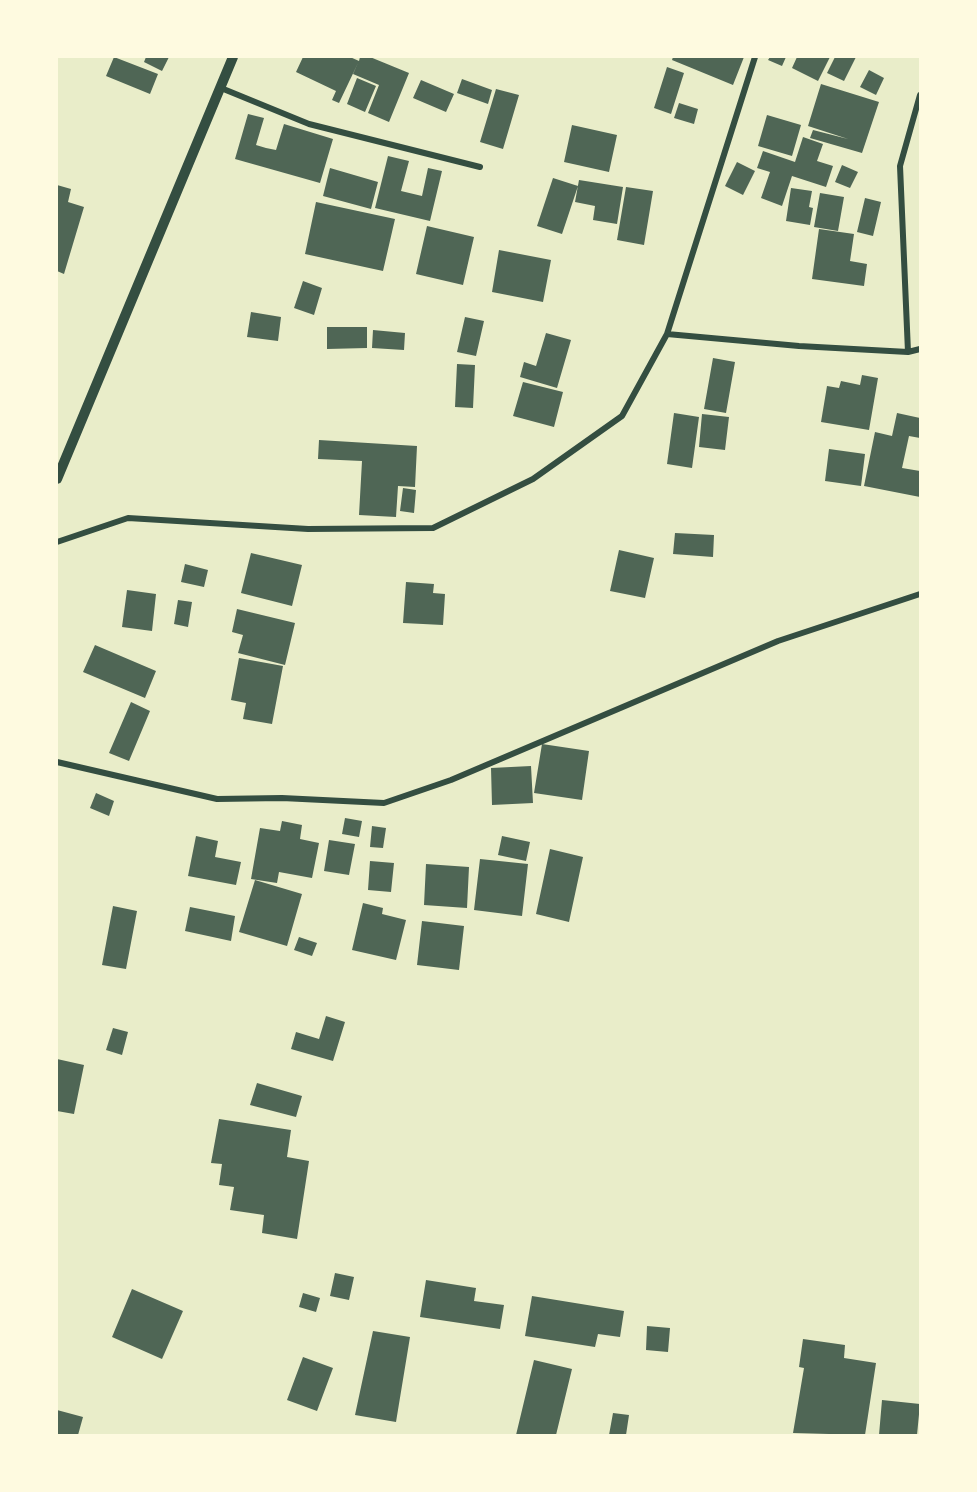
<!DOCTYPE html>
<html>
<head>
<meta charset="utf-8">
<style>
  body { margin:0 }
  #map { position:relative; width:977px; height:1492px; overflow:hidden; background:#e9edc9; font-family:"Titillium Web",sans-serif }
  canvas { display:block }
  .frame { position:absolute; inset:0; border:58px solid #fefae0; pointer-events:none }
</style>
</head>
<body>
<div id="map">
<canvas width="977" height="1492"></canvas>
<div class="frame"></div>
</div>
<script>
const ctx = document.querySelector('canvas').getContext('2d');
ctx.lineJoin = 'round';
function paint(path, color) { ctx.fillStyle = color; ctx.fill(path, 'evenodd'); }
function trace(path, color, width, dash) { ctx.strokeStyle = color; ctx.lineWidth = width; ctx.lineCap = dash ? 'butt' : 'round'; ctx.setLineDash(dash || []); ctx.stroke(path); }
const building = new Path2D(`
  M114,57L158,74L150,94L106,76Z
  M146,57H169L162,71L144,62Z
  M303,57H350L359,61L360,57H370L409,73L389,122L368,113L379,85L353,74L358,63L339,103L332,100L336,91L296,72Z
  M673,57H744L733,85L672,60Z
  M770,57H786L782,66L768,60Z
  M797,57H830L818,81L792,68Z
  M835,57H856L844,81L827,73Z
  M667,67L684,73L671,114L654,108Z
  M869,70L884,78L876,95L860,87Z
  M357,78L376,86L365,112L347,104Z
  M462,79L492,90L488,104L457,93Z
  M421,80L454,94L446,112L413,98Z
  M821,84L879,102L862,153L810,138L813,130L848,139L808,126Z
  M496,89L519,95L503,149L480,142Z
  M679,103L698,109L694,124L674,118Z
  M248,114L264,118L256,145L266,148L276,150L284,124L333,139L320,183L235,159Z
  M767,115L801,125L792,156L758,146Z
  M572,125L617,135L609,172L564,162Z
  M803,137L823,144L817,161L833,166L826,187L792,176L782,206L761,198L770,172L757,168L763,151L795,162Z
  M388,156L409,161L401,191L422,196L428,168L442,171L430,221L375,208Z
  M737,162L755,171L743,195L725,186Z
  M842,165L858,172L850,188L835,182Z
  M330,168L378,182L371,209L323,196Z
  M553,178L578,186L562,234L537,226Z
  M579,180L623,187L617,224L593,220L595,206L575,202Z
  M57,185L71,189L68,202L84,207L64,274L57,271Z
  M626,187L653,191L644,245L617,240Z
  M791,188L812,191L809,207L813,208L810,225L786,221Z
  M820,193L844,197L838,231L814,227Z
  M865,198L881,202L873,236L857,232Z
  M316,202L395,219L383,271L305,254Z
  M427,226L474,237L463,285L416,274Z
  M819,229L854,234L850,261L867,264L864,286L812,279Z
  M499,250L551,260L543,302L492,292Z
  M303,281L322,288L314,315L294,308Z
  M251,312L281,317L278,341L247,337Z
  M465,317L484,321L476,356L457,352Z
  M327,327H367V348L327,349Z
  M373,330L405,333L404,350L372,348Z
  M546,333L571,340L557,388L520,377L524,362L536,366Z
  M713,358L735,362L726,413L704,409Z
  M457,364L475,365L473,408L455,407Z
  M862,375L878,378L869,430L821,422L827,386L839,388L841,381L860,385Z
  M523,382L563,392L554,427L513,416Z
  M674,413L699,417L692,468L667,464Z
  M897,413L920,418V438L909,436L902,468L920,471V497L864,486L875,432L892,436Z
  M702,414L729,417L725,450L699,447Z
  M319,440L417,446L415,487L398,486L396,517L359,515L362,461L318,459Z
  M829,449L865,454L861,486L825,481Z
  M403,488L416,490L414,513L400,511Z
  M675,533L714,535L713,557L673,554Z
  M619,550L654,558L645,598L610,591Z
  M251,553L302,565L292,606L241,593Z
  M185,564L208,570L204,587L181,582Z
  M406,582L434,584L433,593L445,594L443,625L403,623Z
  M127,590L156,594L152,631L122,627Z
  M178,600L192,602L188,627L174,624Z
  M237,609L295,623L285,665L238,653L243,635L232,632Z
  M95,645L156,671L145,698L83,672Z
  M239,658L283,666L272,724L243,719L246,703L231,700Z
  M131,702L150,711L129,761L109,753Z
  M542,744L589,751L582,800L534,793Z
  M531,766L533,803L492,805L491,768Z
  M96,793L114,801L109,816L90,808Z
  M345,818L362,821L359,837L342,834Z
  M282,821L302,825L300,839L319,843L312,878L279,872L277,883L251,879L260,828L280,831Z
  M372,826L386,828L383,848L370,847Z
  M196,836L218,841L215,857L241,862L236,885L188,876Z
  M502,836L530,842L526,861L498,855Z
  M329,840L355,844L349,875L324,871Z
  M550,849L583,857L569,922L536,914Z
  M480,859L528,864L522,916L474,910Z
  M370,861L394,863L391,892L368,890Z
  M426,864L469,867L467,908L424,905Z
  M255,880L302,894L287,946L239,932Z
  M363,903L383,908L382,914L406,920L396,960L352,950Z
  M113,906L137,911L126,969L102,965Z
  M190,907L235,916L231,941L185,931Z
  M422,921L464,926L459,970L417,965Z
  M299,937L317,943L312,956L294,950Z
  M326,1016L345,1022L333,1061L291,1049L296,1032L319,1039Z
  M113,1028L128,1032L122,1055L106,1050Z
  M57,1059L84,1065L74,1114L57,1111Z
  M257,1083L302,1096L296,1117L250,1105Z
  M219,1119L291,1130L287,1157L309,1161L297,1239L262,1233L264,1215L230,1210L234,1187L219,1185L222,1164L211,1163Z
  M335,1273L354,1277L349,1300L330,1296Z
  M426,1280L476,1288L474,1301L504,1305L500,1329L420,1317Z
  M132,1289L183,1311L162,1359L112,1337Z
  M303,1293L320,1298L316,1312L299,1307Z
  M532,1296L624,1311L620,1337L598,1334L595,1347L525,1336Z
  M647,1326L670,1328L668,1352L646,1350Z
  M373,1331L410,1337L396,1422L355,1415Z
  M803,1339L845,1345L844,1358L876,1363L865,1435L793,1433L804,1368L799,1367Z
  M303,1357L333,1368L317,1411L287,1400Z
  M534,1360L572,1369L556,1435H516Z
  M882,1400L920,1404L917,1435H879Z
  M57,1410L83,1417L78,1435H57Z
  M613,1413L629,1415L626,1435H609Z`);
const minor = new Path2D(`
  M221,88L309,124L480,167
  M667,334L755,57
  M908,352L900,166L920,95
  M57,542L128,518L308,529L433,528L533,479L622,416L667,334L799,346L908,352L920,349
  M57,762L217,799L282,798L384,803L451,780L778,641L920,594`);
const tertiary = new Path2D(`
  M57,479L233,57`);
paint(building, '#4f6655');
trace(minor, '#344e41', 6);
trace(tertiary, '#344e41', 10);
</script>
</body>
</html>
